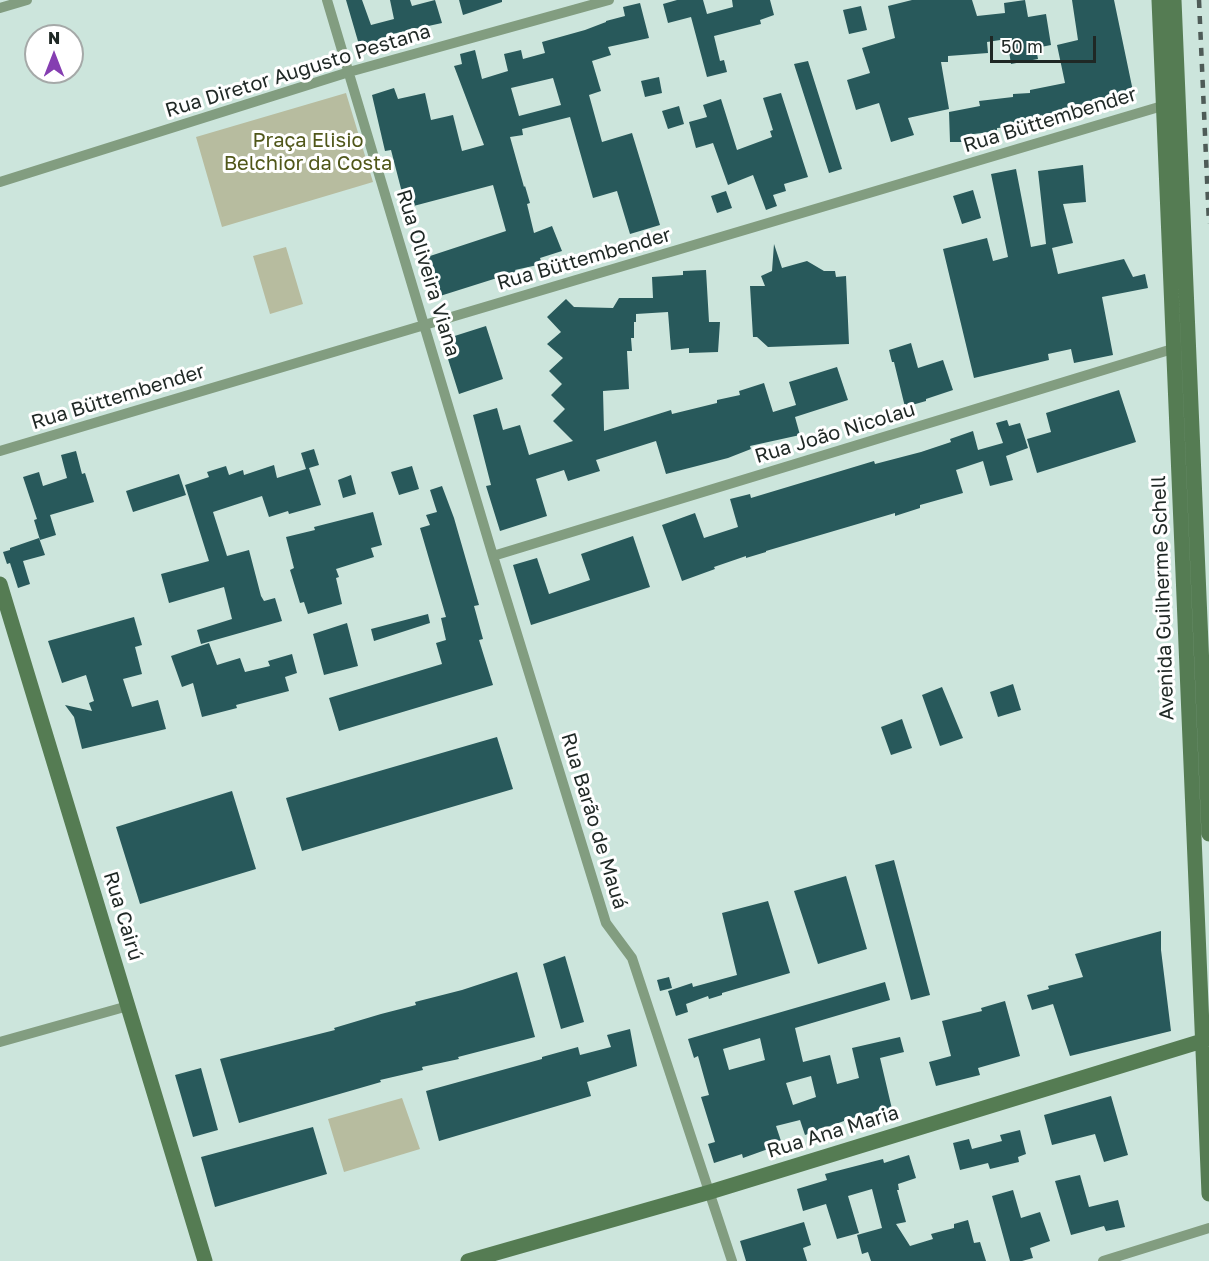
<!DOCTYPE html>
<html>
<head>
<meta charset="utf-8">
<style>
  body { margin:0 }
  #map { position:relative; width:1209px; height:1261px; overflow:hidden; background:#cce5dc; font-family:"Golos Text",sans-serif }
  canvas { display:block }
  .north { position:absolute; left:24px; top:24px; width:60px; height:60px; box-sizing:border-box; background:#fff; border:2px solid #a5a9a8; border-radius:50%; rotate:0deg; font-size:16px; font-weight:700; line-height:24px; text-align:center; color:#1f2825 }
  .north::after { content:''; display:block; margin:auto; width:21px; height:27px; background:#853eb1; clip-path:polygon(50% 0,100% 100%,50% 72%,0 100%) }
  .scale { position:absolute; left:990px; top:36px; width:106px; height:27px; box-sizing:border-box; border:3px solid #1f2825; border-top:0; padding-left:8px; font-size:18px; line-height:21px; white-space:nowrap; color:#1f2825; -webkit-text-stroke:4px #fff; paint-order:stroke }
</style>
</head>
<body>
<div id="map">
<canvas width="1209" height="1261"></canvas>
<div class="north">N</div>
<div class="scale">50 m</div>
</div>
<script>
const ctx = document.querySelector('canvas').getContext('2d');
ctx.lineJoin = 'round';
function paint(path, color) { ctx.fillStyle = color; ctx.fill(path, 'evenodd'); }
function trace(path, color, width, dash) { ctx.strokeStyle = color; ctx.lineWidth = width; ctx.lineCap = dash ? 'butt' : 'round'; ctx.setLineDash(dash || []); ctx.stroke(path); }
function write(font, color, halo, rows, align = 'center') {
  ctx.font = font + ' "Golos Text",sans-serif'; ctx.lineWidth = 6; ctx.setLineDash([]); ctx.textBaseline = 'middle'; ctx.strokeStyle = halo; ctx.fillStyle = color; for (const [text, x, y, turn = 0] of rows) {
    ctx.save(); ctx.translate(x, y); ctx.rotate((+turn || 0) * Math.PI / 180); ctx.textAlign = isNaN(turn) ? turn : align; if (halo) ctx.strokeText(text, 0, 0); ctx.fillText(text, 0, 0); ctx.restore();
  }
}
const green = new Path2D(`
  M346,93L373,182L222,227L196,137Z
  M286,247L303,304L270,314L253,256Z
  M402,1098L420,1149L344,1172L328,1119Z`);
const building = new Path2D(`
  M346,0H362L371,25L394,19L390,0H410L412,6L435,0L442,23L392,34L394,41L377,46L378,51L362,55Z
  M459,0H502V2L463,15Z
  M677,0H703L707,14L733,7L732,0H770L774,15L760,20L761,24L714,36L720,61L724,60L727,72L707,77L691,17L668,23L663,4Z
  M912,0H972L977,16L1005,13L1004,3L1025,0L1028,17L1046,14L1051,45L1036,48L1038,59L1011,64L1007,39L987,42L988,53L948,56V62H941L949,109L908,118L914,135L891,142L879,103L856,110L847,80L870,73L862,48L895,38L888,6Z
  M1072,0H1114L1134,96L1063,110V115L1048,117L1049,120L1030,122L1031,126L997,128V131L966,135V142H950L949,112L980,106L979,101L1013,97V94L1030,93V90L1065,83L1057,45L1078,40Z
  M640,3L649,38L608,47L611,55L592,61L601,91L589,95L602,142L632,133L660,225L630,234L617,191L593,198L570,117L522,129L523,135L510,137L524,187L525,186L530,203L527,204L534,233L552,226L562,251L540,258L542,264L515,270L516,272L440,296L427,257L506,231L493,185L406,208L391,150L385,151L372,95L394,88L398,99L425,93L431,120L453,115L462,151L484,145L454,66L462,64L460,54L475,50L482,79L508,71L504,54L521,50L523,59L545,53L542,42L585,30L606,22V21L625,16L623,7ZM553,78L561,105L519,116L511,88Z
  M861,6L867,30L849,34L843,10Z
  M808,61L842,169L829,173L794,64Z
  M659,77L662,93L645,97L641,81Z
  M781,93L808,177L784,184L786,191L773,195L777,206L766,210L753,175L728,185L713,143L696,148L689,122L707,117L703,105L721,99L737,150L772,137L770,131L773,130L763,98Z
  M679,106L684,124L668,129L662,111Z
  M1083,165L1086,202L1063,204L1073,243L1052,248L1058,274L1124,259L1133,277L1145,274L1148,288L1102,297L1113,355L1074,363L1071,349L1048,354L1049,360L974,378L943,249L987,238L993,261L1008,257L991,174L1016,169L1031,247L1046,244L1038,171Z
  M973,190L981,218L962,224L953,196Z
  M726,191L732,208L717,213L711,196Z
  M774,244L782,268L807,261L824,271H835L836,277L846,276L849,344L768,347L757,337H753L750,286H765L761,276L772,271Z
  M706,270L709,322H720L718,352L689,353V348L671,350L668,312L636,314V322H634V338H631L632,351H627L629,389L603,391L604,431L671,410L672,414L717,403V400L740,395L739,391L764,383L773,412L796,405L789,382L837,367L848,400L795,417L800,435L750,446L751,449L728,458L666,474L656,441L596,460L600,471L568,481L564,470L536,479L547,516L500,531L486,486L491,485L473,415L497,408L503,430L520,425L529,455L573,441L553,421L565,409L551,395L562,384L549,371L563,358L547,344L561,332L547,317L566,299L574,307L613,308L619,298H653L652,277L683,275V271Z
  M486,326L503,379L459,394L442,340Z
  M911,343L918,368L943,360L953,390L926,399V401L905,407L894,362H892L889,350Z
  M1119,390L1136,442L1037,473L1027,439L1051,432L1046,413Z
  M1007,420L1009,426L1020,423L1028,448L1006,456L1013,480L990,486L983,461L956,470L963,493L920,505V508L895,516V513L766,551V552L746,558V556L714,567L715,569L682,581L662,525L695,513L704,538L738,527L730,499L750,494L751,498L874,461L875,464L921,452L951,442L950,439L973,431L978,450L1003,443L996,423Z
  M314,449L319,465L309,468L321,505L289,514L288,511L269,517L262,496L213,512L227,556L249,550L261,596L264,601L275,598L282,621L201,644L197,630L232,619L224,587L169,603L161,574L209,561L185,485L209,477L207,472L226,466L229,475L243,470L244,475L274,465L277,478L306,469L301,453Z
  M76,451L82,474L85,473L94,502L50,515L56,535L40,540L34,520L37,519L23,477L39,472L43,486L67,478L61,455Z
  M412,466L419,489L399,495L391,472Z
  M179,474L186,495L133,512L126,491Z
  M351,475L356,494L343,498L338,480Z
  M442,486L454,518L479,605L474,606L483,639L479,640L493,685L339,731L329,698L442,664L436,643L446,640L441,618L446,617L420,528L430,525L426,515L437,512L430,490Z
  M373,512L382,545L371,548L374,557L336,569L339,577L336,578L342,604L308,614L304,602L300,603L290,570L294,568L286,537L315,530L314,527Z
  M633,536L650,587L531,625L513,565L537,558L549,594L590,580L581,554Z
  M39,538L45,555L23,561L30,584L18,588L10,563L7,564L3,552L10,550V548Z
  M428,614L430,623L374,641L371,629Z
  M134,617L142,645L135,647L142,674L123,679L132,707L158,700L166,729L82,749L74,717L65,705L92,711L89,703L94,701L86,675L62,683L48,641Z
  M347,623L358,666L324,675L313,634Z
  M209,643L217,665L240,658L245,672L270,666L268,661L292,654L297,673L285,677L289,691L236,705L237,708L202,717L193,683L182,687L171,656Z
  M1013,684L1021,710L998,717L990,692Z
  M942,687L963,738L940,746L922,695Z
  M902,719L912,748L891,755L881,727Z
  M497,737L513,789L302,851L286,798Z
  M232,791L256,869L140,904L116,827Z
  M894,860L930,995L911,1000L875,865Z
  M846,876L867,949L818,964L794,891Z
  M768,901L790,973L722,993V995L709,999L708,996L686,1004L688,1012L676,1016L668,991L692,983L693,987L737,975L722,913Z
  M1161,931V950L1171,1031L1070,1056L1053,1004L1032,1010L1027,995L1049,989L1048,986L1083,977L1075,954Z
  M565,956L584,1022L561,1029L543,964Z
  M517,972L535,1037L458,1057L459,1059L422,1067L423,1070L380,1080L381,1082L239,1123L220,1059L335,1030L334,1028L381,1014L416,1005L415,1002L462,990Z
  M669,977L672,988L660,991L657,980Z
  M885,982L890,1000L795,1028L803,1062L830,1055L837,1084L859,1078L852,1048L900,1037L904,1052L880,1058L892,1109L844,1120V1121L805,1135L800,1120L776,1126L782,1144L743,1158L742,1154L714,1163L708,1144L715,1142L701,1097L709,1095L698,1056L694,1058L688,1039ZM760,1038L765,1060L729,1070L723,1049ZM811,1076L816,1097L793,1105L786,1083Z
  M1005,1001L1020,1056L978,1068L980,1075L936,1086L929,1062L951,1056L942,1021L982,1011L981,1008Z
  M630,1029L637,1066L587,1082L591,1096L439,1141L426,1091L542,1059V1057L578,1047L580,1055L611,1047L607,1035Z
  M201,1068L218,1130L193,1137L175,1075Z
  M1111,1096L1128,1155L1104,1162L1095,1134L1052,1145L1044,1115Z
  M313,1127L327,1174L215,1207L201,1157Z
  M1020,1130L1026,1154L1018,1157L1019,1162L990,1169L988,1163L960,1170L953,1143L969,1139L972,1149L1002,1141L1000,1135Z
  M909,1155L916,1178L898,1184L899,1190H897L906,1222L896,1224L910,1246L933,1239L931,1234L954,1228V1224L968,1220L974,1243L980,1242L986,1261H871L868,1252L862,1254L857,1235L882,1228L872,1189L848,1196L859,1233L837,1239L826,1204L803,1211L797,1189L827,1180L825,1174L883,1159L884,1163Z
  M1080,1175L1089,1207L1118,1200L1125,1227L1106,1231L1104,1226L1071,1235L1055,1181Z
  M1013,1190L1021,1218L1040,1212L1050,1241L1030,1248L1033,1258L1022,1261H1010L992,1196Z
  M804,1222L811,1245L803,1248L807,1261H746L740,1241Z`);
const street = new Path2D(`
  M327,0L493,556L606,923L632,958L732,1261
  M0,8L27,0
  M0,182L349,72L609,0
  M0,451L1169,104
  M493,556L1179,347
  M0,1042L128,1006
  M1103,1261L1209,1228`);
const secondary = new Path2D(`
  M1159,0L1209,1194
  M1174,0L1209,834
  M0,584L205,1261
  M468,1261L710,1192L1209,1039`);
const rail = new Path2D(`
  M1199,0L1209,224`);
const streetNames = [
  ["Rua Diretor Augusto Pestana",298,71,-17],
  ["Rua Büttembender",1050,120,-17],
  ["Rua Büttembender",584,259,-16],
  ["Rua Oliveira Viana",428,273,73],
  ["Rua Büttembender",118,397,-17],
  ["Rua João Nicolau",835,433,-17],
  ["Avenida Guilherme Schell",1163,598,-92],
  ["Rua Barão de Mauá",594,821,73],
  ["Rua Cairú",123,916,73],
  ["Rua Ana Maria",833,1132,-17]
];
const parkNames = [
  ["Praça Elisio",308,141],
  ["Belchior da Costa",308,164]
];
paint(green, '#b7bc9f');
paint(building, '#28595b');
trace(street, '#829d80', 10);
trace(secondary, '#557c53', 15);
trace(rail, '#4e5b57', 4.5, [8, 8]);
write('20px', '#1f2825', '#fff', streetNames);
write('20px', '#50571a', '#fff', parkNames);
</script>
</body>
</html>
